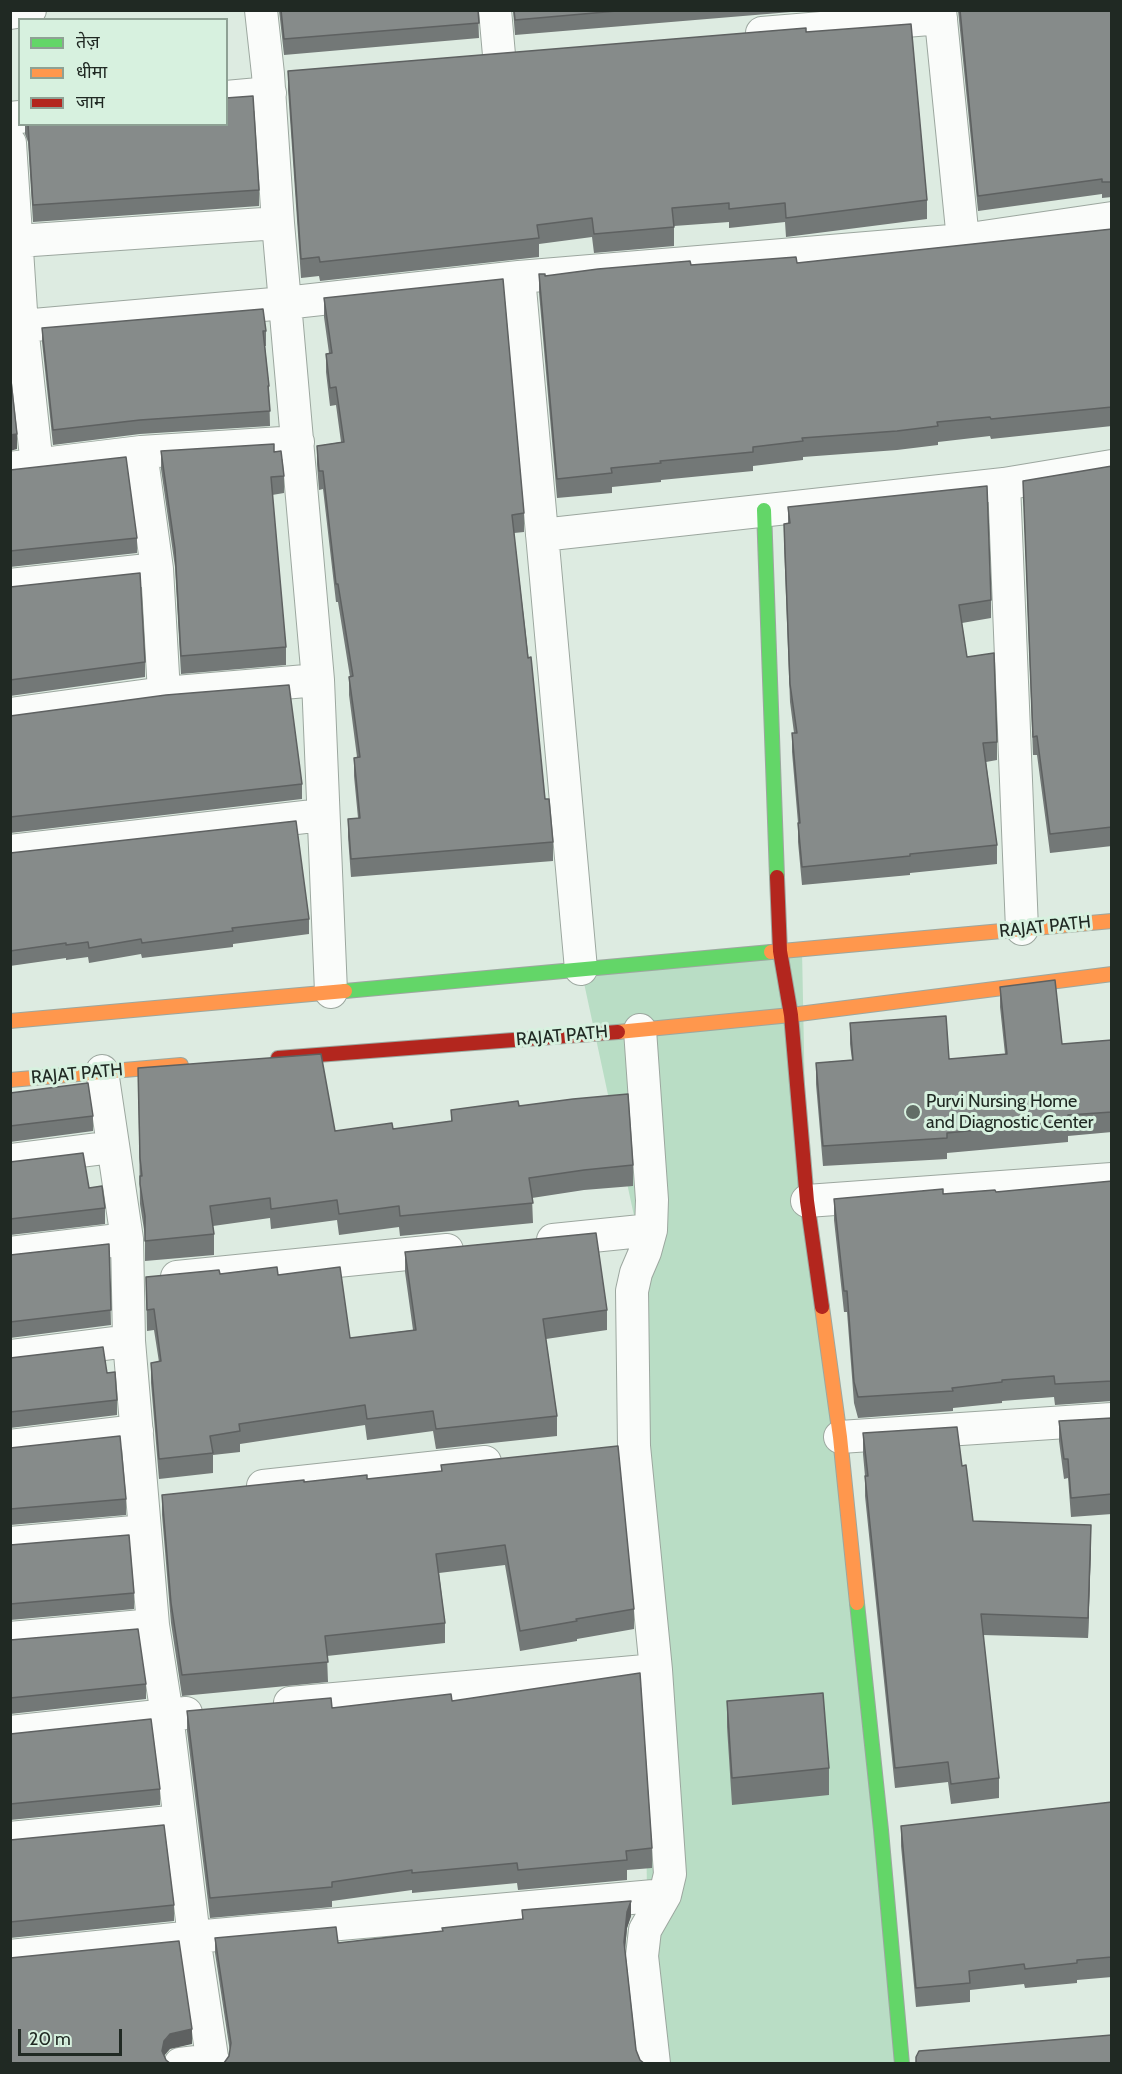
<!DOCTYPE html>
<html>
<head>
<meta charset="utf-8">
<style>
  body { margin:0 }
  #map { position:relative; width:1122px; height:2074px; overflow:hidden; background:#ddebe1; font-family:Cabin,"Noto Sans Devanagari",sans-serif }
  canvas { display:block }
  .frame { position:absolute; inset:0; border:12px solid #202923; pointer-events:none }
  .legend { position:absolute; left:18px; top:18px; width:210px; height:108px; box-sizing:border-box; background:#d7f1df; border:2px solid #8ea194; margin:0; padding:8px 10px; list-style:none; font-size:18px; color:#202923 }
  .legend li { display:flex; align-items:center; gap:12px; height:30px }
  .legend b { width:30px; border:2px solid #8ea194 }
  .scale { position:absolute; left:18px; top:2029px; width:104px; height:27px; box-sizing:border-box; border:3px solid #202923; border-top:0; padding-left:8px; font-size:18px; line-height:21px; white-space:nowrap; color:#202923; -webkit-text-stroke:4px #d7f1df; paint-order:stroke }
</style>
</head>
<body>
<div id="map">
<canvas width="1122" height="2074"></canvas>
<div class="frame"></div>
<ul class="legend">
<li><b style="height:8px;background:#63d668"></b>तेज़</li>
<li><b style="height:8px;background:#ff974d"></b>धीमा</li>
<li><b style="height:8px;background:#b3261e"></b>जाम</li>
</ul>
<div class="scale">20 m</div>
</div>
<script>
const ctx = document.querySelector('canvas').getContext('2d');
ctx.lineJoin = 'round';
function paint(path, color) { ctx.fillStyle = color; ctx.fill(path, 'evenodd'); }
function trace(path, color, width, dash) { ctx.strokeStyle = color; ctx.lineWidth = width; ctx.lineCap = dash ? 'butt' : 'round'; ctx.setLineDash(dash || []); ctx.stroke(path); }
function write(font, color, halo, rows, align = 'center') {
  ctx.font = font + ' Cabin,sans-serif'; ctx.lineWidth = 6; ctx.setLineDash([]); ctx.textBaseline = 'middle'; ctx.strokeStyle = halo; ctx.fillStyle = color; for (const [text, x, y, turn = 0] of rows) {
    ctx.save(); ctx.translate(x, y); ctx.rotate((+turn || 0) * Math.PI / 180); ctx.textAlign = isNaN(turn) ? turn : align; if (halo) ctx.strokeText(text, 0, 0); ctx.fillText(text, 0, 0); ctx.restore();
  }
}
const green = new Path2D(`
  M802,950L807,1201L902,2063H658L647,1896L639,1239L581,969Z`);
const street = new Path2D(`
  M261,10L268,74L278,223L318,680L331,992
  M495,10L499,55
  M940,10L963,240
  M10,13L30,10
  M762,33L941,18
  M226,97L270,93
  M10,118L20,117
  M10,143L22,326L37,466
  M18,241L278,223
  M519,277L581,969
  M22,326L285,303L519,277L963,240L1112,218
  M141,452L157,569L164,693
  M10,468L141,452L298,442
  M1004,484L1022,929
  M542,535L1004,484L1112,466
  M10,585L157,569
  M10,714L164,693L318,680
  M10,851L322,815
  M640,1030L652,1200L651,1230L645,1252L636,1273L632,1291L634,1446L656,1670L670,1874L665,1895L645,1930L642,1956L654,2064
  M102,1071L127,1239L129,1341L153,1625L167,1715L194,1937L213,2064
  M10,1160L113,1147
  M807,1201L1112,1179
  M553,1240L651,1230
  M10,1253L127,1239
  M177,1277L447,1250
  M10,1356L129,1341
  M840,1437L1112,1419
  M10,1446L137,1431
  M263,1486L485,1462
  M10,1543L145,1531
  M10,1638L153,1625
  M290,1703L656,1670
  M10,1732L186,1713
  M10,1838L180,1821
  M10,1956L194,1937L665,1895
  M180,2064L213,2060`);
const fast = new Path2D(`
  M764,510L777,877
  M345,991L771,952
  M857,1603L881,1830L902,2064`);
const slow = new Path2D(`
  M771,952L1112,921
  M10,1021L345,991
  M618,1032L791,1015L1112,974
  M10,1080L181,1065
  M822,1307L840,1437L857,1603`);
const jam = new Path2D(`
  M777,877L780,951L791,1015L807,1201L822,1307
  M278,1058L618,1032`);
const wall = new Path2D(`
  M279,10H478L479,38L284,55Z
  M513,10H803V11L515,35Z
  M958,10H1112V197L1102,198V194L978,211Z
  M806,32L927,200V219L786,237L785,222L729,228V222L674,226V246L594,253L592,237L539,244V257L320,281L319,276L301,278L288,90V71Z
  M25,124H226L259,190V206L33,222L28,142L25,134Z
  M1112,229V426L991,439L990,436L938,442V445L897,450L803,457V460L753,466V471L661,480V482L612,487V493L557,498L539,293V274L545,276L691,265L797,263Z
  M324,298L524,513V532L514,533L545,799L553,842V861L351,877L348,837V819L358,818L354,776V758L357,757L349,695V677H350L338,602H336L323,489L319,490L317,464V446L341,442L336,405L330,406L326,372V354L329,353L324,317Z
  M42,328L266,331V346H265L269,386L270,426L140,434L53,445L42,342Z
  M161,451L274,452L284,476V493L272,495L286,647V665L181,674L175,567L161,469Z
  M1112,466V846L1050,853L1037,755H1033L1023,481Z
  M10,470L137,538V553L10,567Z
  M788,507L991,600V618L962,623L967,657L997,742V760L986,762L997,845V864L910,873V875L802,885L798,842V823L792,752V733H794L790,702L784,543V524H788Z
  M10,587L145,662V677L10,696Z
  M10,716L302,784V799L10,833Z
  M10,853L309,919V934L233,944V947L142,958L141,954L89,963L88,957L66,960V958L10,966Z
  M1000,987L1062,1044L1112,1040V1132L1068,1136V1142L947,1153V1159L823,1166L816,1084V1063L852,1060L850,1044V1023L949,1059L1005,1054L1000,1007Z
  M138,1068L335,1131L393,1129L451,1121V1110L519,1106L633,1165V1186L584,1190L532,1198L533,1223L400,1236L399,1227L339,1235L337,1220L271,1229L270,1218L213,1226L214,1234V1255L145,1261V1236L140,1204Z
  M10,1093L93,1116V1131L10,1142Z
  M10,1162L89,1188L105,1208V1224L10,1235Z
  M1112,1181V1401L1055,1405L1054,1397L1002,1401V1403L953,1408V1411L858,1418L854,1403L847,1312H844L834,1220V1199L996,1192Z
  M109,1244L111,1325L10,1338V1255Z
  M405,1252L607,1310V1330L546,1339L557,1416V1436L436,1449L433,1431L367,1440L365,1425L240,1444V1452L213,1455V1473L159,1479L151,1383V1363L159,1362L154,1330L147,1331L146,1277L220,1274L278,1275L350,1338L413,1330L405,1272Z
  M10,1358L107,1373L117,1400V1415L10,1428Z
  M1112,1418V1514L1071,1517L1068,1478L1064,1479L1059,1441V1421Z
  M863,1433L962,1466L973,1521L1091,1545L1088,1638L983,1635L999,1778V1798L951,1804L948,1782L895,1788L865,1496V1476L863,1454Z
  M10,1448L126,1499V1515L10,1525Z
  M441,1465L634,1609V1629L577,1639V1641L520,1651L505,1565L439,1573L445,1623V1643L327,1656L328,1682L182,1696L171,1623L162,1515V1495L304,1482L367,1479L441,1471Z
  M10,1545L134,1593V1609L10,1620Z
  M10,1640L146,1684V1699L10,1714Z
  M452,1701L652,1848V1868L627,1870V1880L518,1890L517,1883L412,1893V1890L332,1901V1907L210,1918L187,1731V1711L332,1708Z
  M727,1701L829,1768V1795L732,1805L727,1727Z
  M10,1734L160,1789V1805L10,1820Z
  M1112,1802V1977L1077,1980V1983L1025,1988L1024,1984L970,1990V2002L916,2007L901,1846V1826Z
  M10,1840L174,1905V1921L10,1938Z
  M522,1910L631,1916L627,1928L625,1950L636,2050L640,2060L224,2063L229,2056L230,2052L215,1953V1938L338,1943L442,1931L522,1919Z`);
const shadedWall = new Path2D(`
  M17,434V449L10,451V435Z
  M1091,1525V1545L1088,1638V1618Z
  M631,1901V1916L627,1928L624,1958V1942L627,1912Z
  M192,2029V2044L170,2049L164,2056L162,2051L164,2041L170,2034Z`);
const building = new Path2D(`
  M281,10H478L479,23L284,39Z
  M514,10H628L515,20Z
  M960,10H1112V182H1102V179L978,196Z
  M911,24L927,200L786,218L785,203L729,209V203L672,208L674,227L594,234L592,218L537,225L539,238L320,262L319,257L301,259L288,71L806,28V32Z
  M253,96L259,190L33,205L28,124H226V98Z
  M1112,229V407L991,419L990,417L937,422L938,426L897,431L802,438L803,441L753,447V452L660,461L661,463L611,468L612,473L557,479L539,274H545V276L598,269L690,261L691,265L796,257L797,263Z
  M503,279L524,513L512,515L528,658L531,657L535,697L545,799H549L553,842L351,859L348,819L360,818L354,758L360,757L349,677L353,676L338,584H336L323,471H319L317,446L344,442L336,387L330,388L326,354L332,353L324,298Z
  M263,309L266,331H263L269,386H268L270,411L140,420L53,430L42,328Z
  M10,372L17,434L10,435Z
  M274,444V452L281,451L284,476L271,477L286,647L181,656L175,549L161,451Z
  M126,457L137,538L10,551V470Z
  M1112,466V827L1050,834L1037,736L1033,737L1023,481Z
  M987,486L991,600L959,605L967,657L994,653L997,742L983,743L997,845L910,854V856L802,867L798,823H800L792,733H797L790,684L784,524L790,523L788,507Z
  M140,573L145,662L10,680V587Z
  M289,685L302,784L10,817V716L166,695Z
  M296,821L309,919L232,928L233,931L142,943L141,939L89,948L88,942L66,945V943L10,951V853Z
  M1055,980L1062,1044L1112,1040V1112L1068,1115V1121L947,1133V1138L823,1146L816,1063L853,1060L850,1023L946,1016L949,1059L1007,1054L1000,987Z
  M321,1054L335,1131L392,1123L393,1129L452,1121L451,1110L518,1101L519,1106L573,1099L628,1094L633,1165L584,1170L529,1178L533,1203L400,1216L399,1206L339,1214L337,1200L271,1209L270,1198L210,1206L214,1234L145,1241V1216L140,1184V1176H142L140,1158L138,1068Z
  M88,1083L93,1116L10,1126V1093Z
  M83,1153L89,1188L102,1186L105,1208L10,1219V1162Z
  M1112,1181V1381L1055,1384L1054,1376L1002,1380V1382L952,1388L953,1391L858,1397L854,1382L847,1291H844L834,1199L943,1189V1194L995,1190L996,1192Z
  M596,1233L607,1310L543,1319L557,1416L436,1429L433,1411L367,1419L365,1405L239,1424L240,1431L210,1436L213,1453L159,1459L151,1363L161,1361L154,1309L147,1310L146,1277L219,1270L220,1274L277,1267L278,1275L340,1267L350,1338L416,1330L405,1252Z
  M109,1244L111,1310L10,1322V1255Z
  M103,1347L107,1373L115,1372L117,1400L10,1412V1358Z
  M1112,1418V1494L1071,1498L1068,1459H1064L1059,1421Z
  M957,1427L962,1466L966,1465L973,1521L1091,1525L1088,1618L981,1614L999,1778L951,1784L948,1762L895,1768L865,1476H868L863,1433Z
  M120,1436L126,1499L10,1509V1448Z
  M618,1446L634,1609L576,1619L577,1621L520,1631L505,1545L436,1554L445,1623L325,1636L328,1662L182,1675L171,1603L162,1495L304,1480V1482L367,1475V1479L442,1471L441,1465Z
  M129,1535L134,1593L10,1604V1545Z
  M138,1629L146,1684L10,1698V1640Z
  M640,1673L652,1848L626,1851L627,1860L518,1870L517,1863L412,1873V1870L332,1882V1887L210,1898L187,1711L331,1698L332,1708L451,1694L452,1701Z
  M823,1693L829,1768L732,1778L727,1701Z
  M151,1719L160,1789L10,1804V1734Z
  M1112,1802V1957L1077,1960V1963L1025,1969L1024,1964L969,1971L970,1983L916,1988L901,1826Z
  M164,1825L174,1905L10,1922V1840Z
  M631,1901L627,1912L624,1942L636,2050L640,2060L645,2064H222L224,2063L229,2056L231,2043L215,1938L336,1927L338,1943L443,1931L442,1928L523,1919L522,1910Z
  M179,1941L192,2029L170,2034L164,2041L162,2051L166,2060L171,2064H10V1958Z
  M1112,2035V2064H916V2057L919,2051Z`);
const markers = [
  [913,1112,8,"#626d66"]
];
const streetNames = [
  ["RAJAT PATH",1045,927,-6],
  ["RAJAT PATH",562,1036,-5],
  ["RAJAT PATH",77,1074,-5]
];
const poiNames = [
  ["Purvi Nursing Home",926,1102],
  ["and Diagnostic Center",926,1123]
];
paint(green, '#b9ddc5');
trace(street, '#9ca79f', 34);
trace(fast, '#9ca79f', 16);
trace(slow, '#9ca79f', 16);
trace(jam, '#9ca79f', 16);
trace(street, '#fafcfa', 32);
trace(fast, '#63d668', 14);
trace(slow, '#ff974d', 14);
trace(jam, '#b3261e', 14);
paint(wall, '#737877');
paint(shadedWall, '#5e6161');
paint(building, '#868b8a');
trace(building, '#5e6161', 1.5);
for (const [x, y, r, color] of markers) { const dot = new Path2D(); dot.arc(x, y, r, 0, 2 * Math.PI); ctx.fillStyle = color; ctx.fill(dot); trace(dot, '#d7f1df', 2); }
write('18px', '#202923', '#d7f1df', streetNames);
write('18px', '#202923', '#d7f1df', poiNames, 'left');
</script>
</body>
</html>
